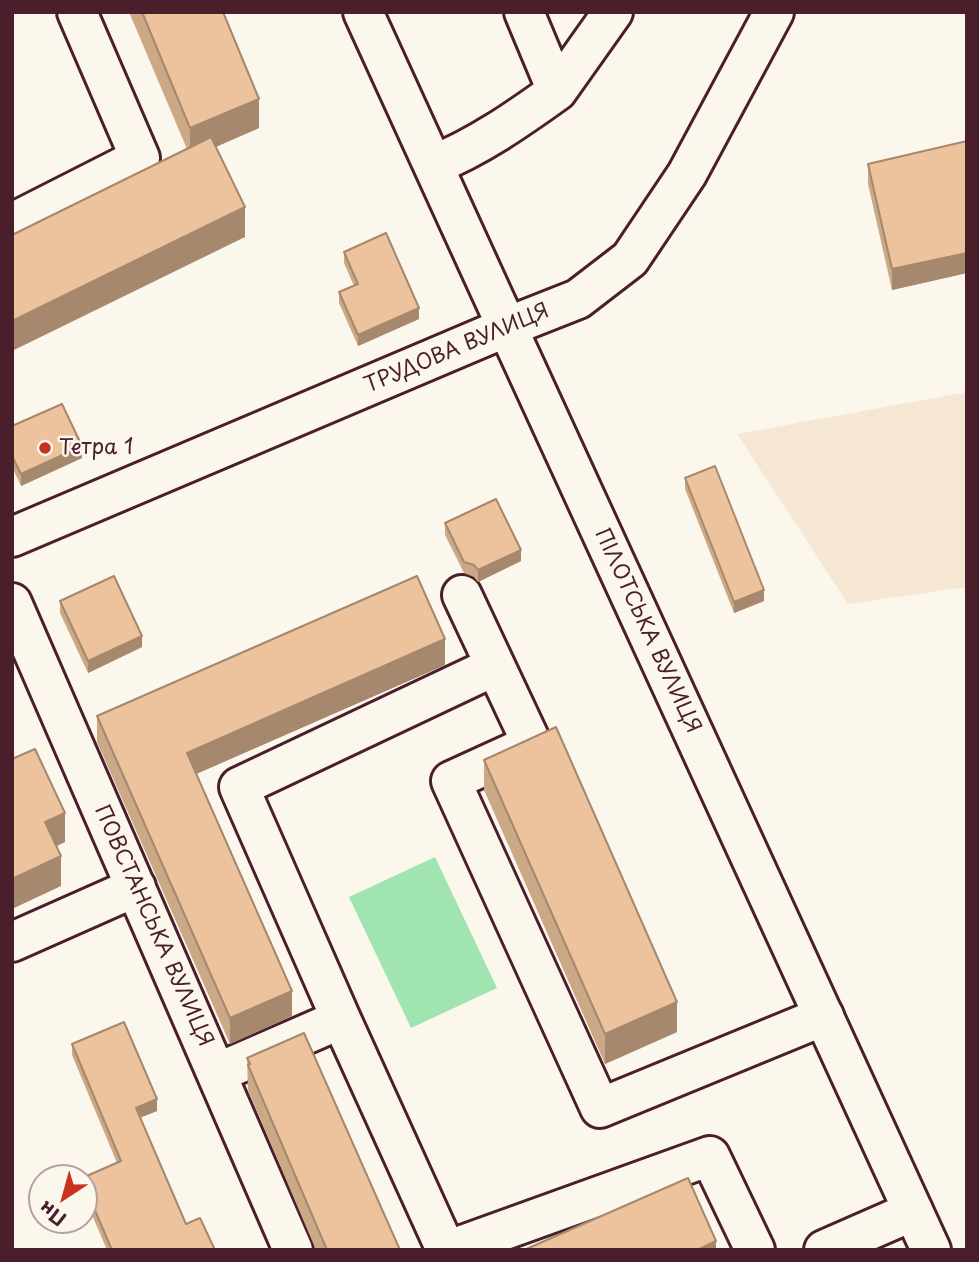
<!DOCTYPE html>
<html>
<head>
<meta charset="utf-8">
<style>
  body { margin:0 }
  #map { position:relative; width:979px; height:1262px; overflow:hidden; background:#fbf7ec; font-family:"Playpen Sans",sans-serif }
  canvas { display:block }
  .frame { position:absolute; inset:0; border:14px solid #4a1f2b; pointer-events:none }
  .north { position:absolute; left:28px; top:1164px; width:70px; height:70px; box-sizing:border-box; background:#fbf7ec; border:2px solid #b4a19f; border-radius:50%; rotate:216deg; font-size:19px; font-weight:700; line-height:28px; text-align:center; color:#4a1f2b }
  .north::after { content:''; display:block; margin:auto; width:24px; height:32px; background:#c8321e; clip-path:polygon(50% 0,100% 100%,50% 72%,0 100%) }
</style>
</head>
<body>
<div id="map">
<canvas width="979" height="1262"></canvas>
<div class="frame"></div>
<div class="north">Пн</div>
</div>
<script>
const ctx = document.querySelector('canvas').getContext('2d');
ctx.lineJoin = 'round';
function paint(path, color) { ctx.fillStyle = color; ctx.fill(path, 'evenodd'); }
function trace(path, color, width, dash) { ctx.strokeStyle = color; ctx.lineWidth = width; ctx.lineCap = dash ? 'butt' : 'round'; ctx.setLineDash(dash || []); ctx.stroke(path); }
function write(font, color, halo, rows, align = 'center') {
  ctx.font = font + ' "Playpen Sans",sans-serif'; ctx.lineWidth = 5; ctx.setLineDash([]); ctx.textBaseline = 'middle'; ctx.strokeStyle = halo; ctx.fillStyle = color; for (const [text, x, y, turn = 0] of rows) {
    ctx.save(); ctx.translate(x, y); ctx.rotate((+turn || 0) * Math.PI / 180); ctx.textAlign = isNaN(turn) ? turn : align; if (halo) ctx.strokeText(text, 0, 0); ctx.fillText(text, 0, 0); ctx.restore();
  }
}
const built = new Path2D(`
  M967,392V587L848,604L737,434Z`);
const green = new Path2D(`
  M435,857L497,988L411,1028L349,897Z`);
const minor = new Path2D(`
  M363,12L507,327L578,299L630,259L687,174L774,12
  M557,91L613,12
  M433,165C478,147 518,119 557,91L524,12
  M12,223L140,158L77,12
  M462,595L532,744L451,781L600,1108L824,1016
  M12,603L293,1250
  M12,942L136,887
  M217,1073L341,1019
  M446,1250L341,1019L239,787L495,666
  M449,1250L710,1156L755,1250
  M824,1250L913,1211`);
const major = new Path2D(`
  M12,537L507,327L931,1250`);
const wall = new Path2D(`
  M129,12H223L259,128L216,147L245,237L187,149Z
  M967,141V273L892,290L868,184V164Z
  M344,252L419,319L358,346L339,303V292L354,286L344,263Z
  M12,426L82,458L21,486L12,467Z
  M685,478L764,601L734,613L685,489Z
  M445,523L521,561L478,582L474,577L464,573L445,535Z
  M60,601L142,647L88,673L60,613Z
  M445,665L196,774L292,1016L230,1044L97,742V716Z
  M484,760L677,1032L605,1064L484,790Z
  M72,1044L157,1111L140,1118L186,1224L215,1250H107L84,1196V1178L117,1163L72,1055Z
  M247,1058L400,1250H316L248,1090Z`);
const shadedWall = new Path2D(`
  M259,99V128L190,158V128Z
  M245,207V237L12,351V321Z
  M967,253V273L892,290V269Z
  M419,308V319L358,346V335Z
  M82,446V458L21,486V474Z
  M521,550V561L478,582V570Z
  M764,590V601L734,613V602Z
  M142,636V647L88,673V661Z
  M445,639V665L187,778V753Z
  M65,813V842L45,852V822Z
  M61,856V886L12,909V879Z
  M292,991V1016L230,1044V1018Z
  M677,1002V1032L605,1064V1034Z
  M157,1099V1111L136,1119V1108Z
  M716,1241V1250H697Z`);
const building = new Path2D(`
  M142,12H223L259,99L190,128Z
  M211,137L245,207L12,321V235Z
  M967,141V253L892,269L868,164Z
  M386,233L419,308L358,335L339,292L358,284L344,252Z
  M62,404L82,446L21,474L12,456V426Z
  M715,466L764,590L734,602L685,478Z
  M496,499L521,550L478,570L474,565L464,562L445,523Z
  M114,576L142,636L88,661L60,601Z
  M417,576L445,639L187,753L292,991L230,1018L97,716Z
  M556,727L677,1002L605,1034L484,760Z
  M35,749L65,813L45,822L61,856L12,879V759Z
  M124,1022L157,1099L136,1108L186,1224L200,1218L215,1250H112L84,1185V1178H82L121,1161L72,1044Z
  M304,1033L400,1250H327L248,1065L250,1064L247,1058Z
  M688,1178L716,1241L697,1250H524Z`);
const markers = [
  [45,448,7,"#c8321e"]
];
const streetNames = [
  ["ТРУДОВА ВУЛИЦЯ",457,349,-23],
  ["ПІЛОТСЬКА ВУЛИЦЯ",647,631,65],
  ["ПОВСТАНСЬКА ВУЛИЦЯ",153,926,66]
];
const poiNames = [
  ["Тетра 1",59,448]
];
paint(built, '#f6e7d4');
paint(green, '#a0e5b0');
trace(minor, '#4a1f2b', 44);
trace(major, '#4a1f2b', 44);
trace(minor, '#fbf7ec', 38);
trace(major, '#fbf7ec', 38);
paint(wall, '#cba886');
paint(shadedWall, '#a5886d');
paint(building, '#ecc39c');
trace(building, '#a5886d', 2);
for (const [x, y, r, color] of markers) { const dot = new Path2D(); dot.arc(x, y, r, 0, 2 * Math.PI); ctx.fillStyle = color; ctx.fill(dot); trace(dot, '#fbf7ec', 2.5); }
write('21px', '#4a1f2b', '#fbf7ec', streetNames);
write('21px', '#4a1f2b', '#fbf7ec', poiNames, 'left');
</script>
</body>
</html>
